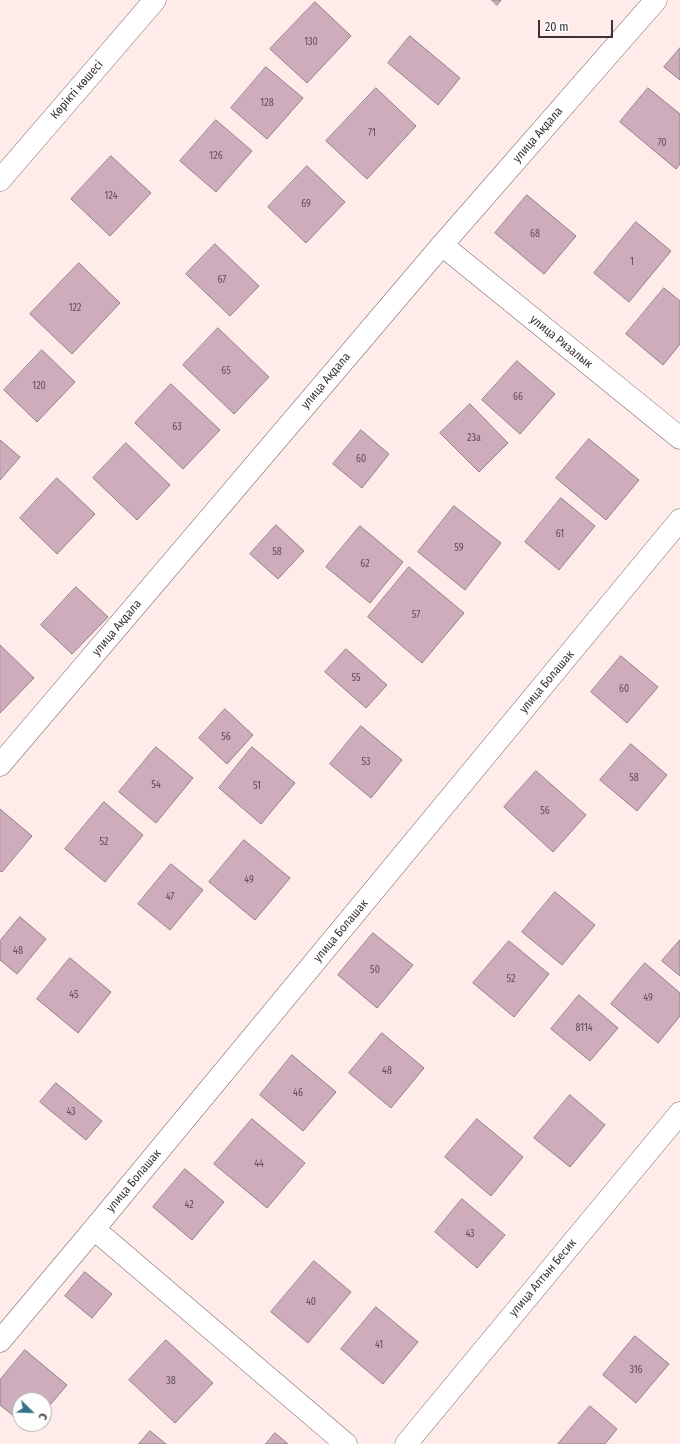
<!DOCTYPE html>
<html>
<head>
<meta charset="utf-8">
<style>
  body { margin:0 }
  #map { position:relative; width:680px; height:1444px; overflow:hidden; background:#ffebea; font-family:"Fira Sans Condensed",sans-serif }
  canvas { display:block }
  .north { position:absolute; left:12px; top:1392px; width:40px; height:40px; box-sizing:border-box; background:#fefefe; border:1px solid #b0adad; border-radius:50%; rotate:113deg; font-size:11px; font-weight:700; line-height:16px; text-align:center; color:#3a3333 }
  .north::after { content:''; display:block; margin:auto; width:14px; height:18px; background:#317385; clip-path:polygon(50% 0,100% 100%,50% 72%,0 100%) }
  .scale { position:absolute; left:538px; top:20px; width:75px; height:18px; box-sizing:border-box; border:2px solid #3a3333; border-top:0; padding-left:5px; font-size:12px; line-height:14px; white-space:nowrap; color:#3a3333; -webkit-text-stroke:3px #fefefe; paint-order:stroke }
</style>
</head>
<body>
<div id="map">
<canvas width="680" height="1444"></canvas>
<div class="north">С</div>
<div class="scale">20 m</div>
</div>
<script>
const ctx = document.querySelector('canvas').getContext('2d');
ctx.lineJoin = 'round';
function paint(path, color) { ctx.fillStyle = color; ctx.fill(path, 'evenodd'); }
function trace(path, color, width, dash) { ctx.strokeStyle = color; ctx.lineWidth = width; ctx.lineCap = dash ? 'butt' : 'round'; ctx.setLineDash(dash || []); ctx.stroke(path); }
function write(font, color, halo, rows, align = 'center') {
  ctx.font = font + ' "Fira Sans Condensed",sans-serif'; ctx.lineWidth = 3; ctx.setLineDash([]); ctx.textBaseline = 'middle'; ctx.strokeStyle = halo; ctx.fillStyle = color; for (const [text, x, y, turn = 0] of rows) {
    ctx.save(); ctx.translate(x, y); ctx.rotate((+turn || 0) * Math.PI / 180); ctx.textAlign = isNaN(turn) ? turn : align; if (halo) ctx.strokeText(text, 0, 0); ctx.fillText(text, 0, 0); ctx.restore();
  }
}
const building = new Path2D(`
  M492,0H501L497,5Z
  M315,2L351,36L307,83L270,49Z
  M410,36L460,78L438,105L388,63Z
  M680,48V80L664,67Z
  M266,67L303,98L267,139L231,108Z
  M376,88L416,126L367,179L326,141Z
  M648,88L680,114V164L676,169L620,122Z
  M216,120L252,151L216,192L180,161Z
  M111,156L151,193L110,236L71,199Z
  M307,166L345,202L306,243L268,207Z
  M527,195L576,236L544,274L495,233Z
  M636,222L671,251L629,302L594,273Z
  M215,244L259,286L230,316L186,274Z
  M79,263L120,303L72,354L30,314Z
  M664,288L680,301V344L663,365L626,334Z
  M218,328L269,377L234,414L183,365Z
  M42,350L75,382L37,422L4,390Z
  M517,361L555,394L520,434L482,400Z
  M171,384L220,430L183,469L135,423Z
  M470,404L508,443L479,472L440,433Z
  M361,430L389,454L362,488L333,464Z
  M589,439L639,480L606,520L556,478Z
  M0,440L20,457L0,480Z
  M126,443L170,485L137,520L93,478Z
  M57,478L95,514L57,554L20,518Z
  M561,498L595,526L559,570L525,542Z
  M454,506L501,543L465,590L418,552Z
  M276,525L304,551L278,579L250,554Z
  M360,526L403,562L370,603L326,567Z
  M409,567L464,613L422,663L368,617Z
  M76,587L108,617L72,654L41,625Z
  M0,645L34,678L0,713Z
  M346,649L387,685L366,708L325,672Z
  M621,656L658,687L627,723L591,692Z
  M225,709L253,735L227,764L199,738Z
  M361,726L402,760L371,798L330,764Z
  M631,744L667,775L637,811L600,780Z
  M156,747L193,778L156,823L119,792Z
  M252,747L295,783L261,824L219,788Z
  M536,771L586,815L553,852L504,807Z
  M104,802L143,835L105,882L65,849Z
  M0,809L32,836L2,872L0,871Z
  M244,840L290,878L255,920L209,882Z
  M171,864L203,890L170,930L138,904Z
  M555,892L595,925L562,965L522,932Z
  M20,917L46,939L17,974L0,960V941Z
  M373,933L413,965L377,1008L338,975Z
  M680,940V976L662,961Z
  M509,941L549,974L514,1017L473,983Z
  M70,958L111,992L78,1033L37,999Z
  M645,963L680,993V1016L658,1043L611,1004Z
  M579,995L618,1028L590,1061L551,1029Z
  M382,1033L424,1068L391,1108L349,1073Z
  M292,1055L336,1092L303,1131L260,1095Z
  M56,1083L102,1121L86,1140L40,1102Z
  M570,1095L605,1125L570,1167L534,1138Z
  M252,1119L305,1163L267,1208L214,1164Z
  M477,1119L523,1157L491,1196L445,1157Z
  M185,1169L224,1202L192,1240L153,1207Z
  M462,1199L505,1235L477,1268L435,1232Z
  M314,1261L351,1292L308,1343L271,1312Z
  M85,1272L112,1294L92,1318L65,1296Z
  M376,1307L418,1342L383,1384L341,1349Z
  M635,1336L669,1364L636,1403L603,1375Z
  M166,1340L213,1383L175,1423L129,1380Z
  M25,1350L67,1385L44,1412V1400H20V1421L0,1405V1380Z
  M590,1406L617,1429L605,1444H558Z
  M23,1424H34L30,1429Z
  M150,1431L166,1444H139Z
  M275,1433L288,1444H266Z`);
const minor = new Path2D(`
  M0,180L155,0
  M442,245L680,438
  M0,765L442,245L656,0
  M94,1229L346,1444
  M0,1341L94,1229L680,520
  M406,1444L680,1113`);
const numberNames = [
  ["130",311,42],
  ["128",267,103],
  ["71",372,133],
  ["70",662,143],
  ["126",216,156],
  ["124",111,196],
  ["69",306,204],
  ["68",535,234],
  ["1",632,262],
  ["67",222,280],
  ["122",75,308],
  ["65",226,371],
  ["120",39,386],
  ["66",518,397],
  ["63",177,427],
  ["23а",474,438],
  ["60",361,459],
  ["61",560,534],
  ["59",459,548],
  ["58",277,552],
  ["62",365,564],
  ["57",416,615],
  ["55",356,678],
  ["60",624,689],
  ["56",226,737],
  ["53",366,762],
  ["58",634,778],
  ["54",156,785],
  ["51",257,786],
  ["56",545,811],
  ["52",104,842],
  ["49",249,880],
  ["47",170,897],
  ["48",18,951],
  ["50",375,970],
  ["52",511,979],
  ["45",74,995],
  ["49",648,998],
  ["8114",584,1028],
  ["48",387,1071],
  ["46",298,1093],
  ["43",71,1112],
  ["44",259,1164],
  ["42",189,1205],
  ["43",470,1234],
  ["40",311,1302],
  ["41",379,1345],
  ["316",636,1370],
  ["38",171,1381]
];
const streetNames = [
  ["Көрікті көшесі",77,90,-49],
  ["улица Акдала",538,135,-49],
  ["улица Ризалык",561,342,39],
  ["улица Акдала",326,381,-50],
  ["улица Акдала",117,628,-50],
  ["улица Болашак",547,682,-50],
  ["улица Болашак",341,931,-50],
  ["улица Болашак",134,1181,-50],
  ["улица Алтын Бесик",543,1278,-50]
];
paint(building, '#cfacbc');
trace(building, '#918288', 1);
trace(minor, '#7f6e6d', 23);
trace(minor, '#fff', 22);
write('10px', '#5f5155', null, numberNames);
write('12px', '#3a3333', '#fefefe', streetNames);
</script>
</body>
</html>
